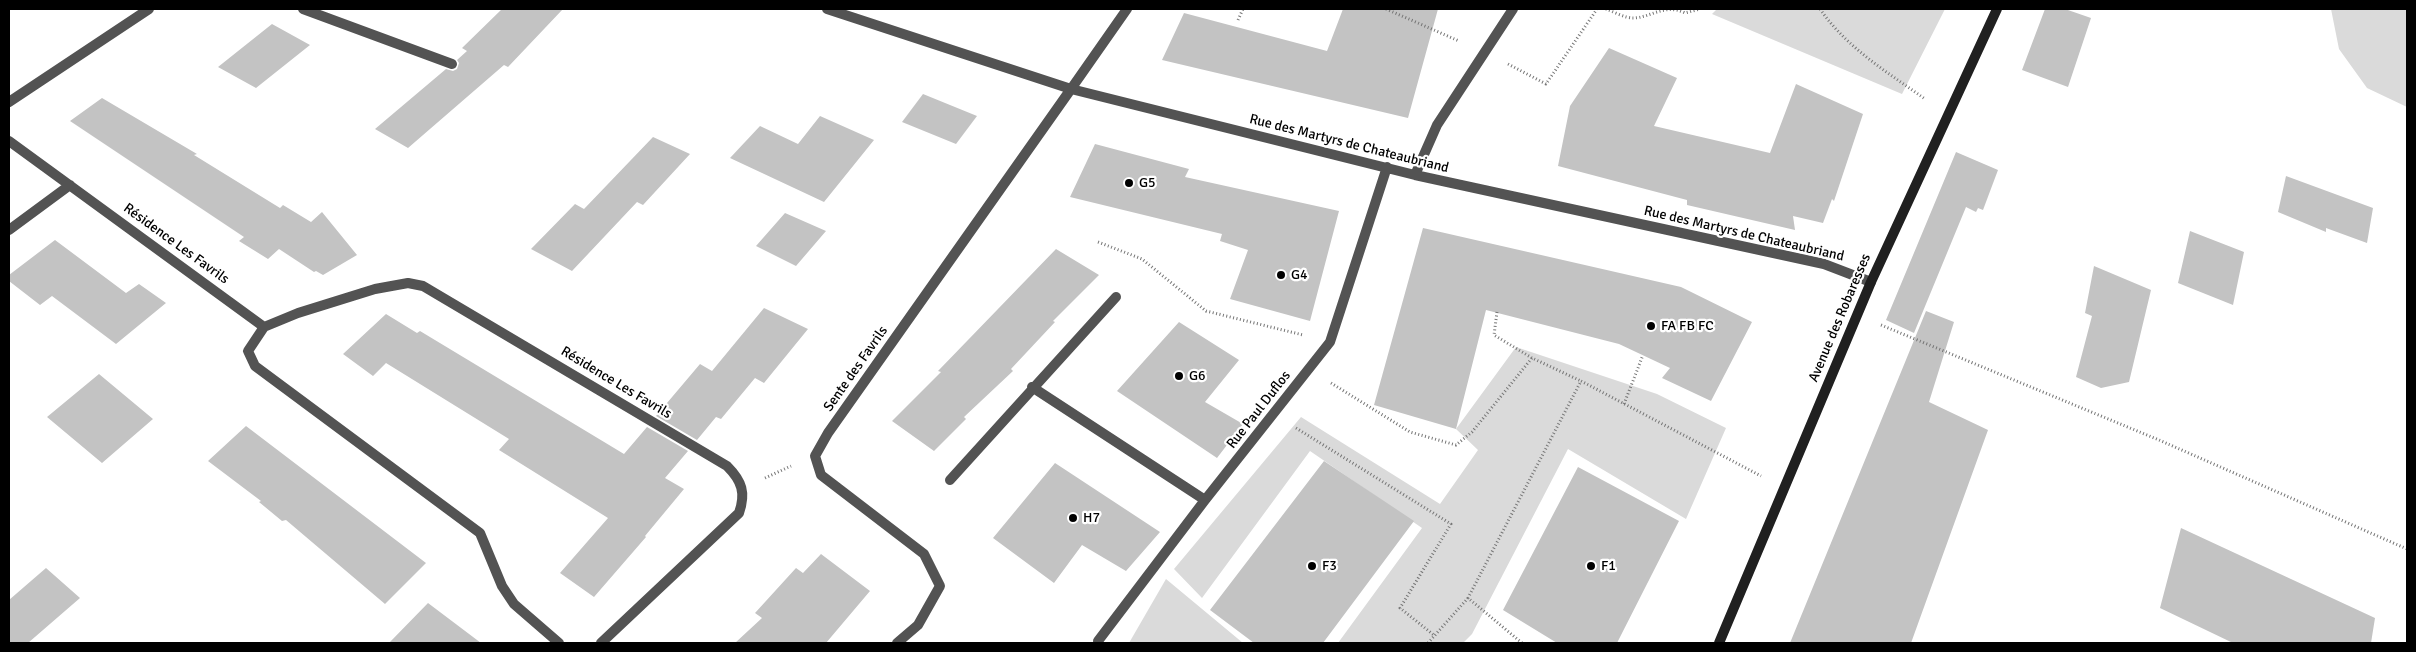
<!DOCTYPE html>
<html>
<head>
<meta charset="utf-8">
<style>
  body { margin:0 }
  #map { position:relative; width:2416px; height:652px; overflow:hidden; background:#fff; font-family:Signika,sans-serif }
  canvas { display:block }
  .frame { position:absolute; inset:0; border:10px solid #000; pointer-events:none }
</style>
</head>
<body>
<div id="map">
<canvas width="2416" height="652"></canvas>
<div class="frame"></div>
</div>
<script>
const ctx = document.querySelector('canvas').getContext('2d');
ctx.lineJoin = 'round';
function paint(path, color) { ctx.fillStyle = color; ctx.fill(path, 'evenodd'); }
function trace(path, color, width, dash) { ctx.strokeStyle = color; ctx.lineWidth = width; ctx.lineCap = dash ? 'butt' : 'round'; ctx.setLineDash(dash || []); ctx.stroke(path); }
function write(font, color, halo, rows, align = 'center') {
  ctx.font = font + ' Signika,sans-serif'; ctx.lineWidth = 4.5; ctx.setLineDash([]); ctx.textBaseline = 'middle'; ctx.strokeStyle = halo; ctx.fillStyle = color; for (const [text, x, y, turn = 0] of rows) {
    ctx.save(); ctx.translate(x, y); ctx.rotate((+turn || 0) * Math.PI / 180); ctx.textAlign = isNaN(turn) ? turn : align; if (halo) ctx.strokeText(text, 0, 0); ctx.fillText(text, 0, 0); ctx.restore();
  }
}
const green = new Path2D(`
  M1713,9H1945L1902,94L1712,14L1716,10Z
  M2331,9H2407V107L2367,88L2339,49Z
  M1516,347L1657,394L1726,428L1686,519L1568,449L1472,634L1463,643H1338L1422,528L1310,451L1202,598L1174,569L1301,417L1440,504L1478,450L1456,429Z
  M1166,579L1243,643H1129Z`);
const building = new Path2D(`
  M502,9H563L508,67L504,65L408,148L375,129L446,69L453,71L457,69L459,63L457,60L467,51L462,48Z
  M1343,9H1438L1408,118L1162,60L1184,13L1327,51Z
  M2045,9H2065L2091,18L2068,87L2022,70Z
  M272,24L310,45L256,88L218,67Z
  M1609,48L1677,78L1654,126L1770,153L1796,84L1863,114L1834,201L1832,199L1823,223L1793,216L1795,230L1687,205V200L1558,166L1570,106Z
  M923,94L977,116L956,144L902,122Z
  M102,98L197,154L194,155L280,208L283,205L311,222L322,212L357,255L323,275L316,271L314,272L279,249L268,259L239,241L244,237L70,121Z
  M820,116L874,140L824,202L730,158L760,126L798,144Z
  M653,137L690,154L643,205L637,202L572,271L531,249L575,204L584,209Z
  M1095,144L1189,169L1185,177L1339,211L1310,321L1230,299L1248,250L1220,241L1222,234L1070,197Z
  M1956,152L1998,170L1983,210L1978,208L1976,212L1966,207L1914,333L1886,320Z
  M2286,176L2373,208L2367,243L2326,228V232L2278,212Z
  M785,213L826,231L796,266L756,246Z
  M1423,228L1681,287L1752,322L1711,401L1662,378L1670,368L1619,344L1486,310L1456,429L1374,405Z
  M2190,231L2244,252L2233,305L2178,283Z
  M55,240L126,293L139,284L166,303L116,344L52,296L40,305L9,281V275Z
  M1056,249L1099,275L1053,321L1055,322L1011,369L1013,371L964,417L966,419L934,451L892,421L941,372L938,371Z
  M2094,266L2151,290L2129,382L2101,388L2076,377L2092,316L2085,313Z
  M764,308L808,329L764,383L755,378L721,419L716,417L697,440L656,416L700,364L712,371Z
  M1926,311L1954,322L1929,402L1988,430L1911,643H1790Z
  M386,314L417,333L420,331L624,454L647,427L688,451L665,478L684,489L645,536L646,537L594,597L560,573L608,518L499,450L509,439L386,363L373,376L343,354Z
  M1179,322L1239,360L1205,402L1243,424L1217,458L1117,391Z
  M99,374L153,419L102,463L47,417Z
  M246,426L426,563L385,604L286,520L282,521L259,502L261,501L208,461Z
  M1324,461L1414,521L1323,643H1254L1210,610Z
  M1055,463L1160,532L1126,571L1082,545L1054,583L993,538Z
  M1578,467L1679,521L1617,643H1557L1503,610Z
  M2181,528L2375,618L2371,643H2233L2160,608Z
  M821,554L870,591L826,643H735L762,618L755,613L796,568L803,573Z
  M46,568L80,598L28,643H9V600Z
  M428,603L481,643H389Z`);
const path = new Path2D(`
  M1386,9L1459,41
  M1606,9C1614,12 1625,18 1633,18C1650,18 1665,3 1685,13L1700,9
  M1820,9C1847,48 1887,72 1925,99
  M1238,20L1243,9
  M1508,64L1546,84L1597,9
  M1098,242L1142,259L1206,311L1303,335
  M1497,312L1494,335L1532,358
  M1881,325L2159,440L2407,549
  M1331,383L1410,432L1456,445L1472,432L1532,358L1581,381
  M1624,404L1643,355
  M1296,428L1451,524L1400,608L1435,636
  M765,478L791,466
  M1428,643L1468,598
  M1522,643L1468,598L1581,381L1761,476`);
const lane = new Path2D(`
  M303,9L452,64
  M1071,89L1127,9`);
const street = new Path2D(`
  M827,9L1071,89L1415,175L1824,264L1871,282
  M9,102L149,9
  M9,141L264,327
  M1415,175L1437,125L1513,9
  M9,230L70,185
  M1032,387L1205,500
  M950,480L1116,297
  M1098,641L1205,500L1330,342L1387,167
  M559,643L514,604L502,586L480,533L255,366L248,351L264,327L298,313L375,289L408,283L423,286L727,466C742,481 746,493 739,513L601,643
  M897,643L918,625L940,586L924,554L821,475L815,456L828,433L1071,89`);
const secondary = new Path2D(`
  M1719,643L1871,282L1997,9`);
const markers = [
  [1129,183,5,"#000"],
  [1281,275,5,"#000"],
  [1651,326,5,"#000"],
  [1179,376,5,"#000"],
  [1073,518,5,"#000"],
  [1312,566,5,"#000"],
  [1591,566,5,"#000"]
];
const streetNames = [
  ["Rue des Martyrs de Chateaubriand",1349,144,14],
  ["Rue des Martyrs de Chateaubriand",1744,234,13],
  ["Résidence Les Favrils",176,244,36],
  ["Avenue des Robaresses",1840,318,-67],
  ["Sente des Favrils",856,369,-55],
  ["Résidence Les Favrils",616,383,31],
  ["Rue Paul Duflos",1259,410,-52]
];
const poiNames = [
  ["G5",1139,183],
  ["G4",1291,275],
  ["FA FB FC",1661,326],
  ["G6",1189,376],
  ["H7",1083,518],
  ["F3",1322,566],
  ["F1",1601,566]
];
paint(green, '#dadada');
paint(building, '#c3c3c3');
trace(path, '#757575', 3, [1, 2.5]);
trace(lane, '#535353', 10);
trace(street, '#535353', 10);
trace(secondary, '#202020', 10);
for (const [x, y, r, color] of markers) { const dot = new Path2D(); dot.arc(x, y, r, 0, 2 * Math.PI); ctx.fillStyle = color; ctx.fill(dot); trace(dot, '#fff', 2); }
write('14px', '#000', '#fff', streetNames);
write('14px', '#000', '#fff', poiNames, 'left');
</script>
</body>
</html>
